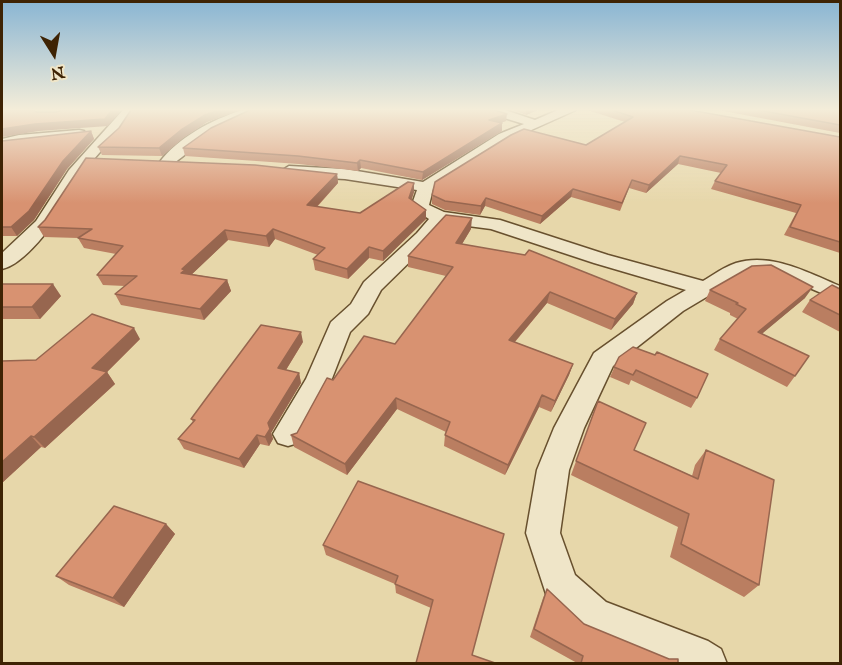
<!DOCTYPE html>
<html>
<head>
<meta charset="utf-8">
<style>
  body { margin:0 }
  #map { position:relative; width:842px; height:665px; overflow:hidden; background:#e7d7aa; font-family:"IM FELL English",serif }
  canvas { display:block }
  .frame { position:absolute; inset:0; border:3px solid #3e2304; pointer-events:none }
  .north { position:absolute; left:24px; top:24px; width:60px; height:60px; -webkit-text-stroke:4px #efe5c8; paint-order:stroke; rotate:169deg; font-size:16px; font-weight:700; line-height:24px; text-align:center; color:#3e2304 }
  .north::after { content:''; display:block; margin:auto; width:21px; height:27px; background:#3e2304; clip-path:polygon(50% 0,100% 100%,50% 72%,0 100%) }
</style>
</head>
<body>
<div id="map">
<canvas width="842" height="665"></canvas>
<div class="frame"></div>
<div class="north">N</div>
</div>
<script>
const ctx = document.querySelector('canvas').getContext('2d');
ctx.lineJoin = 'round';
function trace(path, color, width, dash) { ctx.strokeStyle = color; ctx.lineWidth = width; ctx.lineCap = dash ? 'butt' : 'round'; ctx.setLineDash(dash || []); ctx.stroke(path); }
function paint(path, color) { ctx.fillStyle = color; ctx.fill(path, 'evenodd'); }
const street = new Path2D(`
  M123,110H136C119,133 98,152 81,175C75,184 72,194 66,204C55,223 24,265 2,269V253L36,221L69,170Z
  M242,110H262C250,120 226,125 211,134C199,141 176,165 166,167L159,163C178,137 212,120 242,110Z
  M478,110H505L535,120L558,110H576L509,140L433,189L429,205L444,212L500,220L608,255L703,281C713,275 724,267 736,263C771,252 809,273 840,286V301L784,277L768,273L745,274L683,311L613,366L584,428L569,470L560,533L575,575L606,602L708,641L721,649L727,664H661L579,630L548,600L526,533L537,470L554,428L594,353L667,301L686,290L594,263L491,229L445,223L431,241L381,290L368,314L350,332L331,381L298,443L288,446L278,443L273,434L306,379L331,322L351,304L364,282L417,233L429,219L411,207L417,190L345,179L289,176L281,171L289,166L345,169L423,182L499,134L524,124Z
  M79,130L84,131L86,134L84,137L2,147V139L19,135Z`);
const wall = new Path2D(`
  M513,110H538L526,115Z
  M587,110H690L840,137V253L784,235L796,213L711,189L715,181L721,173L678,164L646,193L629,188L620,211L571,197L540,224L485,206L480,215L445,210L432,204V195L586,145L625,122Z
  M718,110H840V133Z
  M234,112L207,122L183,138L162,156L102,155L98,147L119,128Z
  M506,121L501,123H502V131L422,180L361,168L358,171L299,164L185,156L183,148Z
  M91,131L94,139L67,169L34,220L17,236H2V141Z
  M337,174L338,183L317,207L360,213L414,183V192L411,200L426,219L383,261L369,258L348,279L315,270L313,259L318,255L275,239L269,247L228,240L192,274L227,280L231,291L204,320L121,305L115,294L125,286L103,285L97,275L116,254L84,248L78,238L44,237L38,227Z
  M471,229L462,244L637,293L633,304L611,330L547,303L515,342L573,364L569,375L551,412L539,407L505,475L444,446L445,435L446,432L397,409L347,475L294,447L291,435L297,433L333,380L395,344L446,276L408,267V256Z
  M2,284L61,296L40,319H2Z
  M840,289V332L802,312L810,300Z
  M710,290L805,298L762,333L795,376L787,387L714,350L720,339L738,319L730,315V313L705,301Z
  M140,339L107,372L115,384L45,448L41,447L2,483L36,360Z
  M303,342L286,370L299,373L301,383L271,433L273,439L269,446L260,444L244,468L184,449L178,439L193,422L191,419Z
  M619,357L697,398L691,408L631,380L629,385L610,377Z
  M598,401L634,450L692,476L695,465L706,450L759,585L744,597L670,557L678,527L571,475Z
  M166,524L175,534L124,607L69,585L56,576Z
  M504,534L431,608L396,593L395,584L326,555L323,545Z
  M547,589L584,624L678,663H577L530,637L543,598Z`);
const shadedWall = new Path2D(`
  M112,110H121L108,126L39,131L2,137V129Z
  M218,110H243L234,112L207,122L183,138L162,156L159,148L181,130L205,115Z
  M526,110H538L526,115Z
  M507,114L506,121L488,127L489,120Z
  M502,123V131L422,180L423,172Z
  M91,131L94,139L67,169L34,220L17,236L11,227L63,161Z
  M680,156L678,164L646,193L649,185Z
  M360,160L361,168L358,171L357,163Z
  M337,174L338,183L309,215L307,205Z
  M414,183V192L409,208V198Z
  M573,189L571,197L540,224L542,216Z
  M486,198L485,206L480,215L481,206Z
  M426,210V219L383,261V251Z
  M472,218L471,229L456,254V243Z
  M273,229L275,239L269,247L266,236Z
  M225,230L228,240L188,278L181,273L182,269Z
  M369,247V258L348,279L347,269Z
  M227,280L231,291L204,320L200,309Z
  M53,284L61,296L40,319L32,307Z
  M813,287L805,298L751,343L758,332Z
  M550,292L547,303L507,351L509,340Z
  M637,293L633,304L611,330L615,319Z
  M134,328L140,339L101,378L107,372L115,384L45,448L34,437L92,368Z
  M301,332L303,342L281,378L278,368Z
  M573,364L569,375L551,412L555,401Z
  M299,373L301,383L271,433L268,423Z
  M542,395L539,407L505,475L508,465Z
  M396,398L397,409L347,475L345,464Z
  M270,429L273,439L269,446L265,437Z
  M257,435L260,444L244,468L239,459Z
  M31,436L41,447L2,483V462Z
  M166,524L175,534L124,607L113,598Z`);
const building = new Path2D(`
  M2,110H33L37,112H56L62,110H112L105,119L35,124L2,129Z
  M131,110H218L205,115L181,130L159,148L98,147L119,128Z
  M250,110H495L507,114L489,120L502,123L423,172L360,160L357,163L298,156L183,148L211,128Z
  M612,110H690L840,137V242L790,227L801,205L715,181L727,165L680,156L649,185L632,180L622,203L573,189L542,216L486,198L481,206L445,201L432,195L435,182L511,135L524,129L586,145L633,117Z
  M758,110H840V125Z
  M91,131L63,161L29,211L11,227H2V141Z
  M86,158L255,165L337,174L307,205L360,213L408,182L414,183L409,198L426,210L383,251L369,247L347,269L313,259L325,248L273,229L266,236L225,230L182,269L185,270L181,273L227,280L200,309L115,294L137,276L97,275L123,246L78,238L92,229L38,227L45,220Z
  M446,215L472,218L456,243L525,255L529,250L637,293L615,319L550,292L509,340L573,364L555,401L542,395L508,465L445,435L450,422L396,398L345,464L291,435L297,433L327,378L333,380L364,336L395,344L453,267L408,256Z
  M771,265L813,287L758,332L809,356L795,376L720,339L746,309L736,304L738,303L710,290L752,266Z
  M2,284H53L32,307H2Z
  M832,285L840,289V315L810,300Z
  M92,314L134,328L92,368L107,372L34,437L31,436L2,462V361L36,360Z
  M261,325L301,332L278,368L299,373L268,423L270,429L265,437L257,435L239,459L178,439L195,420L191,419L205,400Z
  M633,347L655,355L657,352L708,374L697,398L636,370L633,375L614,367L619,357Z
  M598,401L646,423L634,450L698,479L706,450L774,480L759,585L681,544L689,514L576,461Z
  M358,481L504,534L472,655L495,663H416L433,600L395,584L398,576L323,545Z
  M114,506L166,524L113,598L56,576Z
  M547,589L584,624L669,659H678V663H581L583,656L534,629Z`);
trace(street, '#68502e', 3);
paint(street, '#efe5c8');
paint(wall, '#ba7e61');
paint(shadedWall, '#97664f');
paint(building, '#d89271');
trace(building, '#97664f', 1.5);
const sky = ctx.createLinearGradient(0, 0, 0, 203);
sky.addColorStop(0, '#89b5d3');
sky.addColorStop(0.54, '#f4edd9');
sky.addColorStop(1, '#f4edd900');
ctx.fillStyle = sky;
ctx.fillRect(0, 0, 842, 203);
</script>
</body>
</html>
